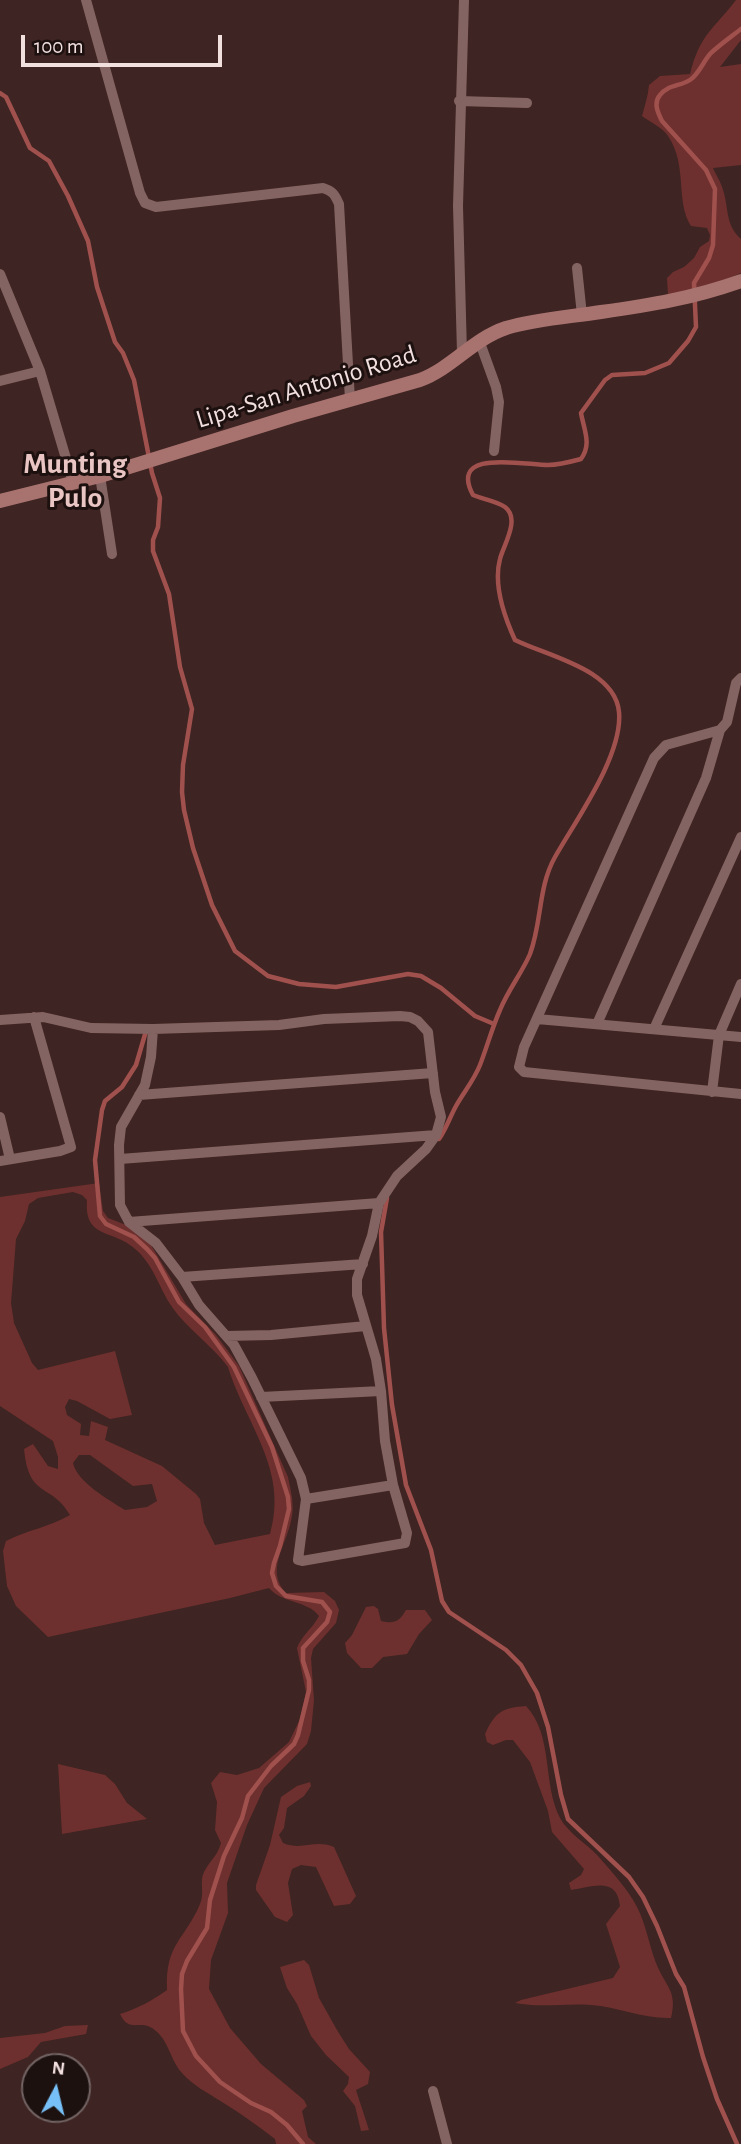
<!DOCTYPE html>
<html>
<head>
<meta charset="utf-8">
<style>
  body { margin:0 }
  #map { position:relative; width:741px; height:2144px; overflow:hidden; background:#3e2422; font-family:"Alegreya Sans",sans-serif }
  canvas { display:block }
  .north { position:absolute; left:21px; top:2053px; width:70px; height:70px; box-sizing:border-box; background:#1d1110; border:2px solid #726463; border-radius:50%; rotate:7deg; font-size:19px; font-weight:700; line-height:28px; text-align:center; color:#f2e0df }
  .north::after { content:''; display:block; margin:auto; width:24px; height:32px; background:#76c0f7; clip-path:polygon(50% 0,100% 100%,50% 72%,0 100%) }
  .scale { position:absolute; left:21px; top:35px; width:201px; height:32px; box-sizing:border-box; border:4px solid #f2e0df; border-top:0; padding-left:9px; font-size:21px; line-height:24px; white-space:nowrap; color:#f2e0df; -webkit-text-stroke:5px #1d1110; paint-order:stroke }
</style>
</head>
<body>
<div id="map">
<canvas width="741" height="2144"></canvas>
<div class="north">N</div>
<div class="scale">100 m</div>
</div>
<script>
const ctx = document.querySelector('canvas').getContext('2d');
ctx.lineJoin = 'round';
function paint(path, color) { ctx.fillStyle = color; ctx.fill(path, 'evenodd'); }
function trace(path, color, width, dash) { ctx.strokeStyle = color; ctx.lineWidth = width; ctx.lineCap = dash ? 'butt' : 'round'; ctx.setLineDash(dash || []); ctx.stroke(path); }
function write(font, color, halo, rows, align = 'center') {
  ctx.font = font + ' "Alegreya Sans",sans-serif'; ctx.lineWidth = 6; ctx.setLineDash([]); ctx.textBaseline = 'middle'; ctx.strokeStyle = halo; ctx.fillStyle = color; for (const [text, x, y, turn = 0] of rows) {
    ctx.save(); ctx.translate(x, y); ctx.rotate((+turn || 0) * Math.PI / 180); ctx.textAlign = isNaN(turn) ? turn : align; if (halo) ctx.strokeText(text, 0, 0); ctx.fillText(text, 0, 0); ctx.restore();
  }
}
const green = new Path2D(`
  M736,0H741V40L720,67L741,64V165L713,168C716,175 721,182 723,190C729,208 725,225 741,239V273L713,285L668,295L667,278L673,272L684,267L694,258L700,247L709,241L710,235L707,228L691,226C675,201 688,165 668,136C663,128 650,122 642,116C645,105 648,96 649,85L660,76L690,74C700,34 713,30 736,0Z
  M99,1183L103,1211L108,1218L126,1225L148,1240L186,1304L216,1335L239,1366L288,1477C291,1492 295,1506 291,1521C286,1546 265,1571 286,1593L324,1592L335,1601L339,1610L336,1623L313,1649L311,1658L314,1700L311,1731L307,1744L264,1788L247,1825L227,1883L228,1913L211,1960L209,1989L230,2028L261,2064L304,2100L307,2106L302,2111L308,2137L316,2144H276L275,2139C258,2126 240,2113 222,2102C208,2093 192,2085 182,2073C169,2058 169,2039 152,2028C139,2020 129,2033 120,2014C137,2009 153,2000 167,1990C165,1943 185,1940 200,1904C205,1894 199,1881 204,1872C210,1860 217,1857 221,1843L215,1830L217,1802L211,1783L220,1772L237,1775L259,1768L289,1742L300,1719L306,1692L297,1648C301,1636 313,1628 319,1616C307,1600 283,1604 269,1588L230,1598L48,1637L16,1606L7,1586L3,1551L6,1541C27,1530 50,1527 70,1515C51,1482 29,1500 24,1449L33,1444L48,1466L58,1469V1457L53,1441L0,1406V1197ZM73,1192L82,1195L87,1200C84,1239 112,1229 134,1248C153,1263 159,1288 172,1307C187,1329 212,1345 228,1367C246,1425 289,1470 270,1534L215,1545L204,1523L200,1499L196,1494L162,1466L105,1440L108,1427L91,1421L89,1436L80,1435L81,1424L67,1415L65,1407L69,1399L77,1401L110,1419L132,1415L115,1351L38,1370L32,1363L14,1323L11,1303L16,1239L25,1221L29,1204L38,1198ZM79,1455H90L133,1486L152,1484L157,1501L147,1507L125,1510C109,1500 77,1482 73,1463Z
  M374,1606L378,1609L381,1621C394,1624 399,1622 406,1610H425L432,1620L419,1634L407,1654L383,1657L372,1668H361L347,1653L345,1643L352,1635L366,1607Z
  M526,1706C554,1736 542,1783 560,1818C569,1834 586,1843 598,1856C611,1871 628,1889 637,1907C646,1924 649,1945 656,1963C665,1986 678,1991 671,2018C644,2019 618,2007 591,2005C565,2003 540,2008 515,2003L521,2000L613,1978L620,1967L606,1924L620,1906C617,1876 592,1887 571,1890L569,1883L581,1875L584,1869L552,1832L548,1811L530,1762L513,1740H506L493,1745L487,1742L485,1734C496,1711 502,1708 526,1706Z
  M58,1764L105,1775L115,1784L127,1803L147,1819L62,1834Z
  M310,1782L311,1786L304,1796L287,1808L284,1828L279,1835L283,1843C302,1851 314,1839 334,1847L356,1896L350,1904L334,1906L316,1867L301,1865L292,1869L288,1883L293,1915L287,1922L275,1917L256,1890V1885L270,1845L281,1797L297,1786Z
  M304,1960L309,1965L319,1998L337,2030L349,2049L370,2072L368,2084L356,2090L369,2130L361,2131L355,2106L343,2091L348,2084L349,2077L326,2055L311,2036L297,2004L287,1988L280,1967Z
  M88,2025L86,2034L41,2042L28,2057L0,2069V2038L45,2033L65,2026Z`);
const stream = new Path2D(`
  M0,93L6,97L30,148L49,161L68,196L88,241L97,287L115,342L123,353L134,380L152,473L160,498L158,527L153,540V551L169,594L180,667L192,709L183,765L182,792L184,810L193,848L212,905L235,951L268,976L299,984L336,987L408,974L421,976L441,988L475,1016L494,1024
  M146,1031L136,1065L122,1087L105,1101L102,1110L95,1160L100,1216L106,1224L134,1237L147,1249L155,1258L179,1302L205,1327L234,1367L272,1447L288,1497L289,1509L280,1546L274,1563L272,1573L276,1586L286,1596L322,1602L330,1612L327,1622L303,1648V1661L309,1680V1690L298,1735L294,1744L271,1766L248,1796L242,1818L224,1856L210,1900L207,1928L187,1961L182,1974L181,1989L183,2031L196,2056L220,2082L251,2103L271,2112L287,2125L303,2144
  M439,1139C446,1129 450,1117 456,1106C464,1092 474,1080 480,1065C487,1047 492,1028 500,1010C508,990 522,973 530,954C542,922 538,887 555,857C576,820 623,755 619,712C615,669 547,656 515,640C504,616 493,585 500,559C503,546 521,519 505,507C497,501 482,499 473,495C448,448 524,465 548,465C559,465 570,462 581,459C592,444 584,430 581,413L605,380L612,375L645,373L669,363L688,341L696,327L694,283L709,258L713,245L715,189L706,170L662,121C658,113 653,103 660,95C667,85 681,86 690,80C699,74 703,62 710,54C719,45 731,37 741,29
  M387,1198L381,1232L384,1328L392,1405L406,1485L431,1550L442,1601L449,1612L506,1650L521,1665L537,1693L548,1727L561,1795L568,1819L629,1877L643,1897L657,1926L676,1974L684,1987L703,2057L717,2099L737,2144`);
const minor = new Path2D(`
  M86,0L140,193L145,203L156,207L323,188C333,191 335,195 339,204L350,400
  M459,101L527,103
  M577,268L582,315
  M0,274L40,371L73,482
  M479,340L496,387L499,402L494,451
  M462,353L458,206L464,0
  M0,381L40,371
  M100,476L112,554
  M741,678L736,683L727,722L720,730L666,745L654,758L524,1047L519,1067L524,1072L741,1094
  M537,1019L741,1037
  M0,1020L43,1017L91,1028L153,1029L279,1025L324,1019L400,1016L410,1017L418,1021L428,1032L435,1092L441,1117L436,1135L426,1149L397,1176L379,1203L372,1236L357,1279V1295L376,1359L381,1391L385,1441L393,1485L407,1533L405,1543L302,1561L298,1560L306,1499L301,1478L252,1378L234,1345L199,1305L182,1277L156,1243L129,1222L120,1205L119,1145L121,1127L145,1085L151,1057L153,1029
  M597,1024L706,778L720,730
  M654,1029L741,837
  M712,1092L719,1035L741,984
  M139,1095L433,1073
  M0,1117L10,1159
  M120,1159L436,1135
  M0,1161L60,1151L71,1147L34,1017
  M129,1222L379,1203
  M182,1277L363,1264
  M226,1336L271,1335L366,1326
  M261,1397L381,1391
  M306,1499L393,1485
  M433,2091L447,2144`);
const secondary = new Path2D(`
  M0,501L100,476L293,416L420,380C452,368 473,339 506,328C537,319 569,317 601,312C651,305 693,298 741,281`);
const streetNames = [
  ["Lipa-San Antonio Road",306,387,-17]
];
const quarterNames = [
  ["Munting",75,464],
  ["Pulo",75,498]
];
paint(green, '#6d302e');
trace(stream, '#a0514d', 4.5);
trace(minor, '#836462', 10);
trace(secondary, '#a8726f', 14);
write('26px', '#f2e0df', '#1d1110', streetNames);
write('bold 30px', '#e9c6c3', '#1d1110', quarterNames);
</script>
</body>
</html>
